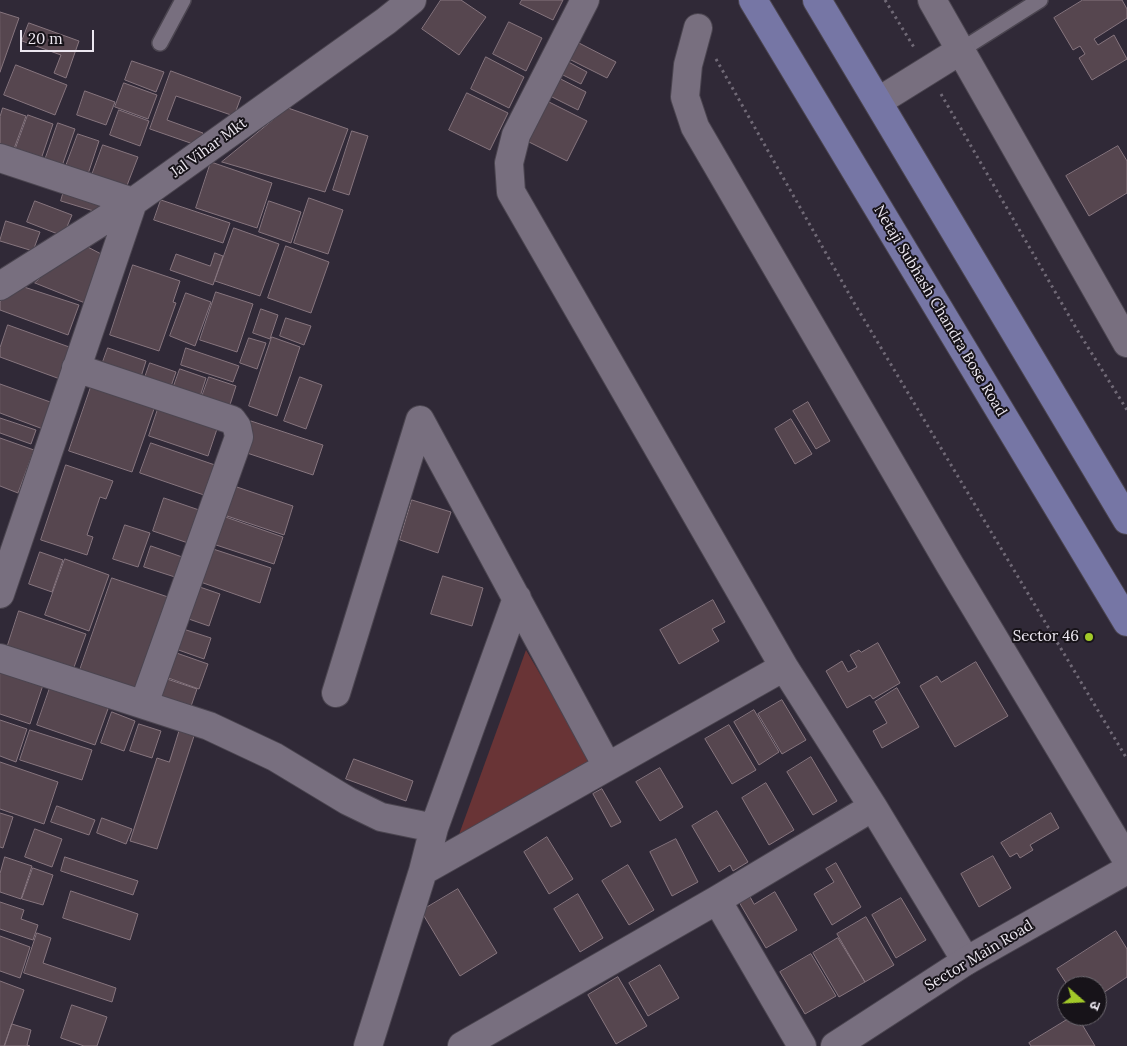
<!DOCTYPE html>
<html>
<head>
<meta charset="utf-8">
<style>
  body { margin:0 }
  #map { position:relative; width:1127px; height:1046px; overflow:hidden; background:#302937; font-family:Lora,"Noto Sans Devanagari",serif }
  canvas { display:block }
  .north { position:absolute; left:1057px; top:976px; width:50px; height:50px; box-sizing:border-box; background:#171319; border:1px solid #6c686f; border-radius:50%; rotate:109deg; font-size:14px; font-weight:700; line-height:20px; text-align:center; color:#ece7f0 }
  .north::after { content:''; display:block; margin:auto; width:18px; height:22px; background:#a2c929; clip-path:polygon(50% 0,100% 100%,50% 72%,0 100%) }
  .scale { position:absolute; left:20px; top:30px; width:74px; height:22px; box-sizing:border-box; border:2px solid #ece7f0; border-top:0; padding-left:6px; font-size:15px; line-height:18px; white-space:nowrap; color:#ece7f0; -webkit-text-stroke:4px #171319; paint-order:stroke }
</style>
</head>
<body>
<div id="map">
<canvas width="1127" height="1046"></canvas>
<div class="north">उ</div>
<div class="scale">20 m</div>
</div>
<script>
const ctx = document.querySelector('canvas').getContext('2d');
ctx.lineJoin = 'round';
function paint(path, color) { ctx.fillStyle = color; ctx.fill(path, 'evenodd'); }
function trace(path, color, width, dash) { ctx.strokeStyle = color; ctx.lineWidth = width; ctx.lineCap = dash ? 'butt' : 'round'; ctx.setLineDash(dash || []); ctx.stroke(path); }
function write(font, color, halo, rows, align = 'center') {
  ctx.font = font + ' Lora,serif'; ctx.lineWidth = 4; ctx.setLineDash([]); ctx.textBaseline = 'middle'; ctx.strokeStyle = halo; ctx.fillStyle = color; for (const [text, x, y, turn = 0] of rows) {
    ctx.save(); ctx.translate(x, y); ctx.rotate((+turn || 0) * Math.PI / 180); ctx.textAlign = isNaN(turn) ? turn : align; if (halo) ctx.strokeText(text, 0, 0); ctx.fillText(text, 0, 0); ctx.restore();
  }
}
const green = new Path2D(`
  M526,650L591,761L457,840Z`);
const building = new Path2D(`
  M441,0H461L486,17L459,55L422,29Z
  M522,0H563L553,20L520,4Z
  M1083,0H1122L1127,9V18L1094,39L1098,45L1114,35L1127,59L1092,80L1079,58L1085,54L1080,46L1073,50L1054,18Z
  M0,12L19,18L0,72Z
  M509,22L542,38L526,71L493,54Z
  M29,23L79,41L66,78L54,73L61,55L22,41Z
  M577,42L616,62L607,78L569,59Z
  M486,57L524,77L509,108L471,89Z
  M561,58L587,72L581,84L555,71Z
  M132,61L164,72L156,92L125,80Z
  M16,65L67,85L55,115L4,95Z
  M171,71L241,97L234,116L176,96L167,120L203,133L199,146L150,129Z
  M549,73L586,92L578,110L540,91Z
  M124,83L157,95L148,119L115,107Z
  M85,91L115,102L106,125L77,115Z
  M467,93L508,113L490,150L449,130Z
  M539,97L587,121L567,161L519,137Z
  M3,108L26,116L11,157L0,153V117Z
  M288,108L348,129L325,192L222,162Z
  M119,110L149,121L140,146L110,135Z
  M28,115L53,124L39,165L13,156Z
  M58,123L75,129L62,166L45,160Z
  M352,131L368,136L349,195L333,190Z
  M78,134L99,141L88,174L66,166Z
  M103,145L138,157L126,188L92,175Z
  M1118,146L1127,161V193L1089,216L1066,176Z
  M211,162L272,183L257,228L196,208Z
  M66,184L102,195L97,212L61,201Z
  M309,198L343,210L328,254L294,243Z
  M161,200L230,223L223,243L154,220Z
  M35,201L72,215L63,236L27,222Z
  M269,201L301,212L291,243L259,232Z
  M6,221L40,232L33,251L0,241Z
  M234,228L279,244L260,296L215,281Z
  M80,243L105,256L85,303L35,283Z
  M286,246L329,262L311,313L268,298Z
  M215,253L223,256L213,285L170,270L176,254L210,266Z
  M133,265L180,281L173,302L176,303L159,351L110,335Z
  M21,286L79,305L68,335L0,310V302Z
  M216,292L253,304L237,352L200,340Z
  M186,293L211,302L195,346L170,336Z
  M261,309L278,315L270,339L253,333Z
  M286,318L311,326L304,345L280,336Z
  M8,325L72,348L60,379L0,357V348Z
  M272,337L300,347L277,416L249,406Z
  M249,338L266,343L257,369L240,363Z
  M108,348L146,361L139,383L100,370Z
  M186,348L239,366L233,382L181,365Z
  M150,363L176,372L168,395L142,386Z
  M180,369L206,378L197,406L170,397Z
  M209,377L236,386L227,414L199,405Z
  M300,377L322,385L306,429L284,421Z
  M0,384L53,403L43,429L0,413Z
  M92,384L155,406L132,472L69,451Z
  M808,402L830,441L816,449L793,411Z
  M159,406L218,426L208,456L149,436Z
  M0,418L36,430L31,444L0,433Z
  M791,419L812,454L795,464L775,429Z
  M251,421L323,445L313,475L241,451Z
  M0,438L34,450L18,493L0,486Z
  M151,443L215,465L204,495L140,473Z
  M66,465L113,481L106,499L100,497L87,535L93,537L87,555L41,540Z
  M225,483L293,506L284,535L215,512Z
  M164,498L202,511L191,544L153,531Z
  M412,500L451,512L438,553L400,540Z
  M217,514L283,537L274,564L207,542Z
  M125,525L150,533L138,567L113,559Z
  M151,546L185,558L178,578L144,567Z
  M204,546L271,568L260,603L192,579Z
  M40,552L63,560L52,592L29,584Z
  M65,559L109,575L89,631L45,615Z
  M443,576L483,588L472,626L431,614Z
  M112,578L168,597L136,690L80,670Z
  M191,584L220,594L209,626L180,616Z
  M713,600L725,622L712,629L719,641L679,664L660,630Z
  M19,611L86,634L73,670L7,648Z
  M177,627L211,638L204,659L170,647Z
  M878,643L900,683L873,699L870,695L847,708L826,671L842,661L848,672L857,667L850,655L859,650L861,652Z
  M168,650L208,664L199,689L160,675Z
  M976,662L1008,716L955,747L920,686L937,676L941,682Z
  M0,667L44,682L30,724L0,714Z
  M161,677L197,689L189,712L154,700Z
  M51,685L109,706L95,745L37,725Z
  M897,688L919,727L882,748L873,731L887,723L875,702Z
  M782,700L806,740L782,754L758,714Z
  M754,710L779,752L759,765L734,722Z
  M112,712L135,721L124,751L101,743Z
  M0,720L27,729L16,762L0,756Z
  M139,724L161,731L152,758L130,751Z
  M729,725L756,770L732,784L705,739Z
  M180,729L195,733L157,849L130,841L157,758L169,762Z
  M30,730L92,750L82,780L20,760Z
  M811,757L837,801L813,815L787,772Z
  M354,759L413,781L406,801L346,779Z
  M0,762L58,782L44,824L0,809Z
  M660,768L683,807L660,821L636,782Z
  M766,783L794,830L769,845L742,798Z
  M602,789L621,822L611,827L593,794Z
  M57,806L95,820L89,835L51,822Z
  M717,811L748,862L733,871L730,865L719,872L692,826Z
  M0,813L13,817L3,848L0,847Z
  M1051,813L1059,828L1030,845L1033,850L1020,858L1017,853L1010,857L1001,843Z
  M102,818L132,829L126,844L97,833Z
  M35,829L62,839L52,867L25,857Z
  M547,837L573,879L549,894L524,852Z
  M676,839L698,882L672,896L650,852Z
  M993,856L1011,888L979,907L961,874Z
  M5,857L32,866L21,899L0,892V874Z
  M65,857L138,881L133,895L61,871Z
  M836,863L861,907L832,925L814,894L834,882L826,869Z
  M628,865L654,910L629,925L602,881Z
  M33,868L53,875L43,905L22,899Z
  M458,889L497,953L460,976L421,911Z
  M71,891L138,914L130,940L63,918Z
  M775,892L797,930L766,948L739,902L749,895L754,904Z
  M578,894L603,938L580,952L554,909Z
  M901,898L926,940L896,958L872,915Z
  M0,902L24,910L21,919L38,925L33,940L0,929Z
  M866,917L894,965L865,982L837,934Z
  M1116,931L1127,949V977L1097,997V986H1068L1057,969Z
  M37,933L51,938L43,963L116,988L112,1002L24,973Z
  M0,936L30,947L20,978L0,971Z
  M838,938L865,982L839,997L813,953Z
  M811,954L836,996L805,1014L780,972Z
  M660,965L679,998L648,1016L629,983Z
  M618,977L647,1026L616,1044L588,995Z
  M0,981L24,990L4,1046H0Z
  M72,1005L107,1017L97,1046H84L61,1038Z
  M1073,1016H1077L1095,1046H1031L1029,1043Z
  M12,1024L31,1030L27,1045L30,1046H5Z`);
const path = new Path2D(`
  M885,0L915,49
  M716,59L853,301L1127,759
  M941,94L1076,328L1127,410`);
const service = new Path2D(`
  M160,43L183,0
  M961,50L1040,0`);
const minor = new Path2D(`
  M585,0L516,135L509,163L511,192L784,667L873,807L966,961
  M932,0L1127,343
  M698,28L688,65L685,97L695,127L950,565L1127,860
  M879,101L961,50
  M0,158L133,202L0,594
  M0,286L133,202L386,21L412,0
  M76,368L232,420L237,427L239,437L144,704
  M420,420L607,766
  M0,658L209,726L275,757L348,801L381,817L434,828
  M336,693L420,420
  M423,871L784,667
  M717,900L802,1046
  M368,1046L423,871L434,828L517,598
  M462,1046L717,900L873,807`);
const tertiary = new Path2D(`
  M835,1046L966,961L1127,870`);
const secondary = new Path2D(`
  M753,0L1127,622
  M817,0L1127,520`);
const markers = [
  [1089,637,5,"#a2c929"]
];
const streetNames = [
  ["Jal Vihar Mkt",209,148,-36],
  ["Netaji Subhash Chandra Bose Road",940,311,59],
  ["Sector Main Road",979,956,-31]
];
const poiNames = [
  ["Sector 46",1079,637]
];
paint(green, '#693436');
paint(building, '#56464f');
trace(building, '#86757e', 1);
trace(service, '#4b4550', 18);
trace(minor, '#4b4550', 30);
trace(tertiary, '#4b4550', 30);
trace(secondary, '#4b4550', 30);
trace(path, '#706976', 3, [2.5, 4]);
trace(service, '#786f7f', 15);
trace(minor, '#786f7f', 28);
trace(tertiary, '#786f7f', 28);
trace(secondary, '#7676a5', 28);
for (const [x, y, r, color] of markers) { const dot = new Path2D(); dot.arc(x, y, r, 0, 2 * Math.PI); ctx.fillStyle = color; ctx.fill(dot); trace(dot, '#171319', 2); }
write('15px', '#ece7f0', '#171319', streetNames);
write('15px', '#ece7f0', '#171319', poiNames, 'right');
</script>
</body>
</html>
